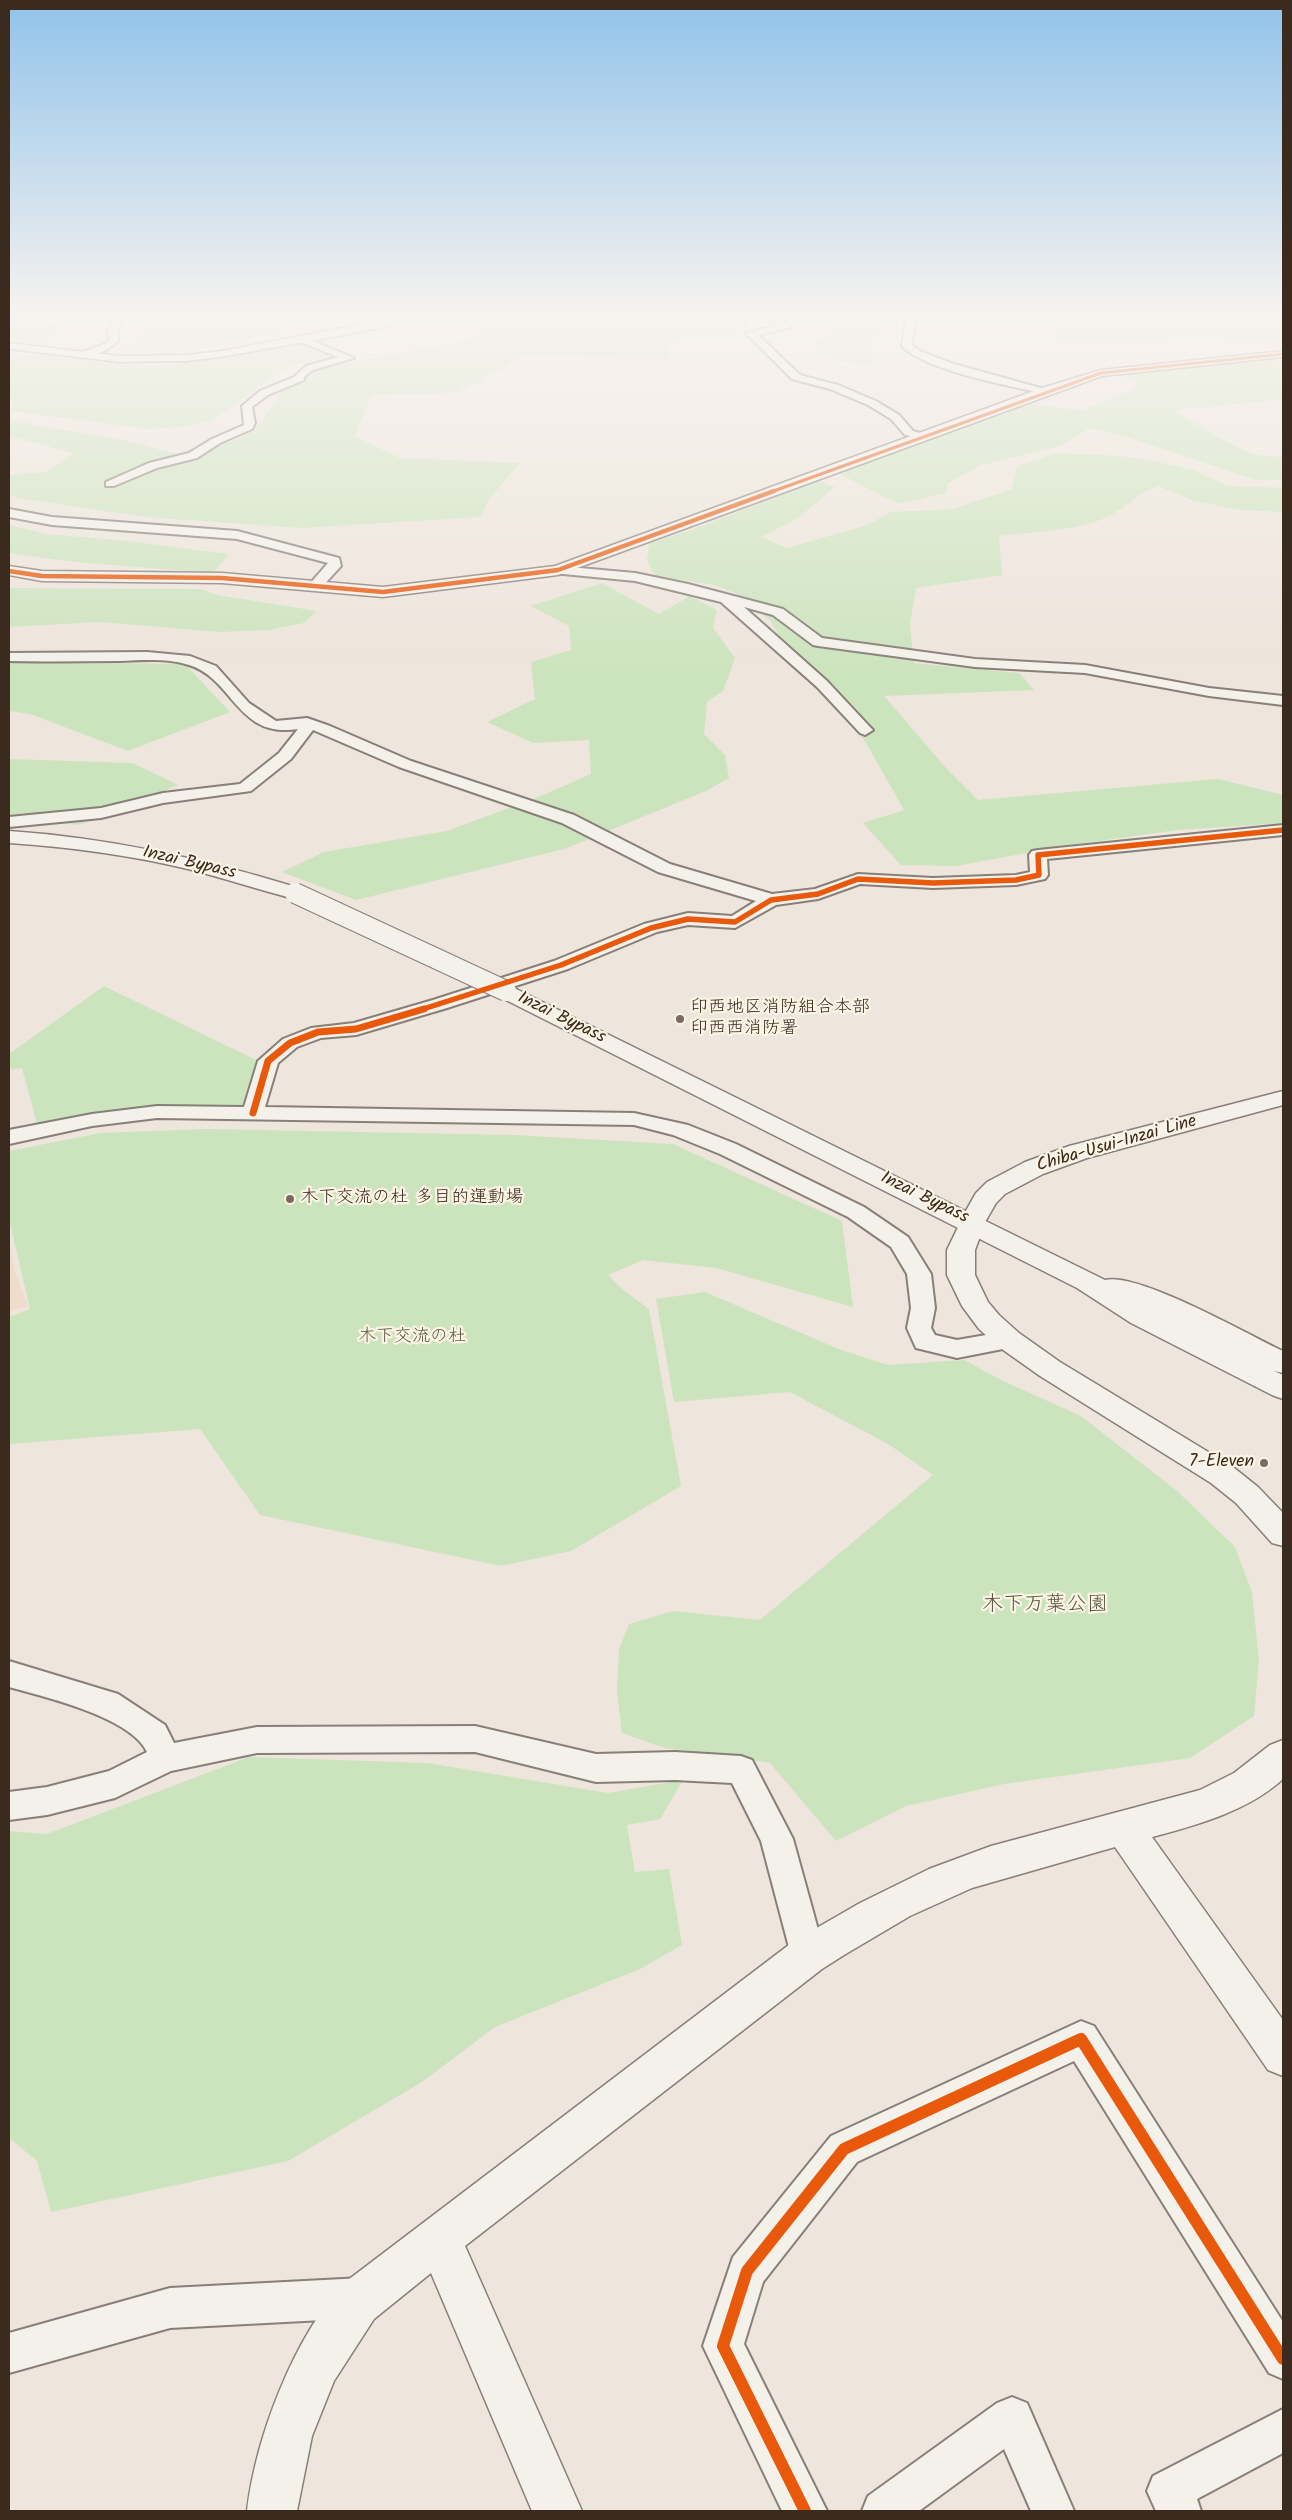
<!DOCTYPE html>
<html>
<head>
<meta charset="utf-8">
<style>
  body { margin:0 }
  #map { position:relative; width:1292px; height:2520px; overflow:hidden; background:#eee5dc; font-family:Kalam,sans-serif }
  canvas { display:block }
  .frame { position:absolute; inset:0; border:10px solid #3b2a1e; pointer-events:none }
</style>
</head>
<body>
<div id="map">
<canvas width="1292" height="2520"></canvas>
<div class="frame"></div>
</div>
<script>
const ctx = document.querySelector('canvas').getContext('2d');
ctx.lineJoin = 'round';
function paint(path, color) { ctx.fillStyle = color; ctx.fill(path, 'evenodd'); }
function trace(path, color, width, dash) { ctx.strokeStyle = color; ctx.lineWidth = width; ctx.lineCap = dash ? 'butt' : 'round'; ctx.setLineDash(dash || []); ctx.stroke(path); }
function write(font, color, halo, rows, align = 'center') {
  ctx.font = font + ' Kalam,"Klee One",sans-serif'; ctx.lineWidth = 4.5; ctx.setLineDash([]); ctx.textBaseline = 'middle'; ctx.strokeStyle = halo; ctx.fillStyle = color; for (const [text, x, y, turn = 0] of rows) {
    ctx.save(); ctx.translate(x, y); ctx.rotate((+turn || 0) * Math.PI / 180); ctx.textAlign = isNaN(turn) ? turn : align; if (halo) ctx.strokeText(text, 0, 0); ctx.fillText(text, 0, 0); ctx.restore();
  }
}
const built = new Path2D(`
  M9,1243L15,1271L28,1306L9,1312Z`);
const green = new Path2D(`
  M9,318H45L44,319L58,328L45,339L9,340Z
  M156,318H309L296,330L197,350L123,351Z
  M490,318H745L751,330L706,337L662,339L672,360L525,355L457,393L372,395L354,436L400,458L520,463L489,499L481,517L300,528L144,517L17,498L9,494V475L46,472L73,453L9,436V423L12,421L124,440L177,454L235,440L259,426L282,390L330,366L460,342L486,330Z
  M829,318H900L871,339L874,364L846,363L811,345L839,330Z
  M1038,318H1283V335L1271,336L1283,343L1244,345L1219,335L1131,341L1061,340Z
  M303,340L341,355L290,366L213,419L185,427L149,429L12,411L14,403L9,402V361L25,354L154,366Z
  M1266,359L1283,362V400L1174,410L1210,433L1254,455L1283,457V480H1257L1126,437L1090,428L1060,446L981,465L948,483L946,493L898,504L840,474L876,458L910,447L1027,404L1083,410L1130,391L1140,384L1117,374Z
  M1057,453L1119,456L1155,461L1193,470L1228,486L1283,488V512L1241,510L1194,501L1158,486C1138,493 1124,510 1105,518C1076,531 1031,532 999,536L1002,575L916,588L910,624L914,663L1019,673L1034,690L884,696L946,768L978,800L1218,779L1283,795V823L1177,830L1070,845L956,866L901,865L863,823L904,810L865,741L797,669L770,620L735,593L714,585L655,576L647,560L649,544L707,524L817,481L835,487L798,518L762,537L787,548L867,525L891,512L953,509L1012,489L1017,466Z
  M9,525L47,534L128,541L229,554L213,573L74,562L9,553Z
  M602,583L659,614L690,596L717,610L713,628L735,658L723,691L707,702L704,734L725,755L729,778L706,791L564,849L356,900L282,872L324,852L447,831L536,798L591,774L589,740L533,743L487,722L535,699L531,662L571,650L569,626L530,606Z
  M9,588L201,589L218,595L317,611L304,623L268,630L220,632L101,622L9,627Z
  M18,662L185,664L230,712L128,751L30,714L9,711V663Z
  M9,759L133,763L178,785L79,825L9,819Z
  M104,986L256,1060L263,1066L243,1107L154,1106L37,1124L22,1068L12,1070L9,1065V1054Z
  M207,1129L514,1135L673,1144L842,1221L853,1307L716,1268L643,1260L608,1275L622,1289L649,1309L681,1486L571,1551L501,1566L260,1515L200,1429L9,1444V1317L30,1309L9,1219V1151L100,1133Z
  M705,1292L841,1350L888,1365L964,1360L1003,1381L1081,1416L1177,1491L1235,1547L1252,1592L1259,1660L1254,1716L1190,1758L1004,1784L906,1806L836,1841L770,1763L665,1748L622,1733L617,1691L619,1649L629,1624L673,1611L760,1620L933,1475L888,1444L790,1392L674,1402L656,1299Z
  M249,1757L428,1763L608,1793L683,1780L660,1819L627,1825L635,1872L669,1869L682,1945L640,1969L495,2027L422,2082L288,2161L51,2212L37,2161L9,2138V1831L47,1834Z`);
const minor = new Path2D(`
  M110,318H119L123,322L117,332L118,341C110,349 92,359 80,357V353L105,344L110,339L107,332L113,322Z
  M771,318H781L792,327L758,335L800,375L838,385L876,401L899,415L913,431L927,435V439L905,435L891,419L868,405L830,389L792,379L746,333L780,325Z
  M906,318H915L912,345L920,351L954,364L1051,391L1046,394C1012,386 925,371 902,346Z
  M300,338H306L354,358L313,370L304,377V380L268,395L252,407L255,423L252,429L220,443L197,458L157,468L114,486H106V482L149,463L189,453L212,439L244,425L242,406L260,391L294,377L306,366L338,357L300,342Z
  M9,509L52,517L237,531L339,558L341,566L320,589L315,590L308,586L328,563L237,539L52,525L9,517Z
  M558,566L635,573L688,584L783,609L822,638L975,659L1085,665L1209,688L1283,696V705L1209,696L1085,673L975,667L818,646L813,645L773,615L744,607L827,681L870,727L873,730L865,735L860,733L817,687L721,602L635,581L553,573L551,570L553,567Z
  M147,652L190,656L216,666L249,703L276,721L307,718L330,726L411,761L574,815L670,864L772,894L815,889L858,874L933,878L1016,875L1030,872L1029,855L1032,851L1038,850L1283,825V835L1047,859L1048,875L1045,879L1016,885L933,888L860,884L818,899L776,905L735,928L688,925L657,932L568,969L447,1008L356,1035L321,1038L297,1047L278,1063L265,1107L634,1113L688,1125L736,1144L864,1207L908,1237L931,1274L935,1308L931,1328L935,1335L957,1340L1009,1331L1018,1334L1021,1340L1018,1346L957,1358L916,1348L907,1328L911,1308L907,1274L891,1247L848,1217L720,1154L673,1135L634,1125L157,1118L92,1126L9,1144V1130L92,1114L157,1106L244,1107L258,1061L283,1039L311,1028L354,1023L433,1000L554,961L644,924L688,913L732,916L756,901L658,872L562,823L399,767L313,730L291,759L251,791L163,803L101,818L9,827V817L101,808L163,793L240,784L279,753L298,729C237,739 234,679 189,665C168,658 141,660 120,661C83,661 46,662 9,661V653Z
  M9,1661L118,1694L165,1725L174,1743L257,1727L475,1726L596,1754L675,1752L741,1756L752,1760L793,1839L825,1955L820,1967L808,1971L796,1967L791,1955L761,1841L732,1783L675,1780L596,1782L475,1752L257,1753L171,1771L115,1798L47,1815L9,1820V1792L47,1787L109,1771L147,1752C131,1717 45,1697 9,1687Z
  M1081,2021L1094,2026L1283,2322V2379L1269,2373L1074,2061L857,2162L763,2282L744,2344L827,2511H782L703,2346L733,2257L831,2136Z
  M362,2278L376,2284L382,2298L376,2312L362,2318L170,2328L9,2373V2333L170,2288Z
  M1012,2397L1027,2403L1074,2511H1031L1004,2449L919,2511H862L868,2496L997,2403Z
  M1283,2409V2453L1197,2499L1201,2511H1156L1147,2491L1153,2476Z`);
const tertiary = new Path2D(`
  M395,318H411L375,329L221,357L186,361L120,362L9,349V343L120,356L186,355L221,351Z
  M1283,351V357L1102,376L558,575L383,597L222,583L42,581L9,575V566L42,571L222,573L383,587L555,566L1042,388L1101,370Z
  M972,1214L981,1217L985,1223L975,1250V1275L988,1302L999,1315L1019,1333L1060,1362L1233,1467L1258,1487L1283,1513V1546L1272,1543L1236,1503L1211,1483L1040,1376L999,1347L979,1329L962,1306L947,1275V1250L963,1217Z
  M1283,1740V1779C1248,1811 1197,1825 1152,1837L1283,2020V2076L1268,2070L1115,1847L972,1888L910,1916L844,1955L822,1969L465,2246L582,2511H532L431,2273L374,2319L334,2381L312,2436L297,2511H247C256,2437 293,2339 344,2283L794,1941L860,1903L929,1869L991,1846L1200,1790L1234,1773L1270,1745Z`);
const primary = new Path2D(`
  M1283,1091V1105L1087,1158L1043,1174L1005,1194L996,1203L981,1229L972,1232L963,1229L959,1223L976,1193L987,1182L1025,1162L1069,1146Z`);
const trunk = new Path2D(`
  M9,831C110,838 206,859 302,889L305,893L302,897L295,899C259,890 224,878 188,869C129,855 69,847 9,843Z
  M506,984L1105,1280C1137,1271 1249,1335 1283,1351V1373L1274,1371L1283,1375V1399L1272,1395L1131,1323L1077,1288L498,996L495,991L498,986Z`);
const trunkBridge = new Path2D(`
  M295,893L506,991`);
const cyclewayFar4 = new Path2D(`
  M771,492L1101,373L1283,354`);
const cyclewayFar3 = new Path2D(`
  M9,571L42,576L222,578L383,592L558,570L774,491`);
const cyclewayFar2 = new Path2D(`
  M420,1010L561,965L651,928L688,919L735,922L771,900L818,894L858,879L933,883L1016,880L1039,875L1038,855L1283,830`);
const cyclewayFar1 = new Path2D(`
  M253,1113L268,1061L290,1043L318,1032L356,1029L424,1009`);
const cycleway = new Path2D(`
  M805,2511L723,2346L747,2271L844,2149L1081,2039L1283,2359`);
const markers = [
  [680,1019,5,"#7a6b60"],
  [290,1199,5,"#7a6b60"],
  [1264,1463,5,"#7a6b60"]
];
const streetNames = [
  ["Inzai Bypass",189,864,13],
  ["Inzai Bypass",561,1019,26],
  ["Chiba-Usui-Inzai Line",1117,1145,-16],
  ["Inzai Bypass",924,1199,26]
];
const poiNames = [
  ["印西地区消防組合本部",690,1009],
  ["印西西消防署",690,1030],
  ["木下交流の杜 多目的運動場",300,1199],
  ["7-Eleven",1254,1463,"right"]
];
const parkNames = [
  ["木下交流の杜",412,1338]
];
const nearParknames = [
  ["木下万葉公園",1045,1606]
];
paint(built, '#eedccd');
paint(green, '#cce4be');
trace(minor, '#877f78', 4);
trace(tertiary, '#877f78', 3);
trace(primary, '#877f78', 3);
trace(trunk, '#877f78', 3);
paint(minor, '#f4f0ea');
paint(tertiary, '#f4f0ea');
paint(primary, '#f4f0ea');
paint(trunk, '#f4f0ea');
trace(trunkBridge, '#877f78', 22, []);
trace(trunkBridge, '#f4f0ea', 20);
trace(cyclewayFar4, '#e8590c', 3);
trace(cyclewayFar3, '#e8590c', 4.5);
trace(cyclewayFar2, '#e8590c', 5.5);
trace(cyclewayFar1, '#e8590c', 7);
trace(cycleway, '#e8590c', 12);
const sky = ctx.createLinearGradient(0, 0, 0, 670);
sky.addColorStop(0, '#91c3eb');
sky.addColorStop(0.47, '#f7f3ef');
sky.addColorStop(1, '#f7f3ef00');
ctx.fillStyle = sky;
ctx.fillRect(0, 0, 1292, 670);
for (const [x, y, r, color] of markers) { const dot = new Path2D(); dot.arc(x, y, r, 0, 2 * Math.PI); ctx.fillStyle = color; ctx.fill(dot); trace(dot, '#fcf5e5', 2); }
write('18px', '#3b2a1e', '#fcf5e5', streetNames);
write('18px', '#3b2a1e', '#fcf5e5', poiNames, 'left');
write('18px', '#585840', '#fcf5e5', parkNames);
write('21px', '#585840', '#fcf5e5', nearParknames);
</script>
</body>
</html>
